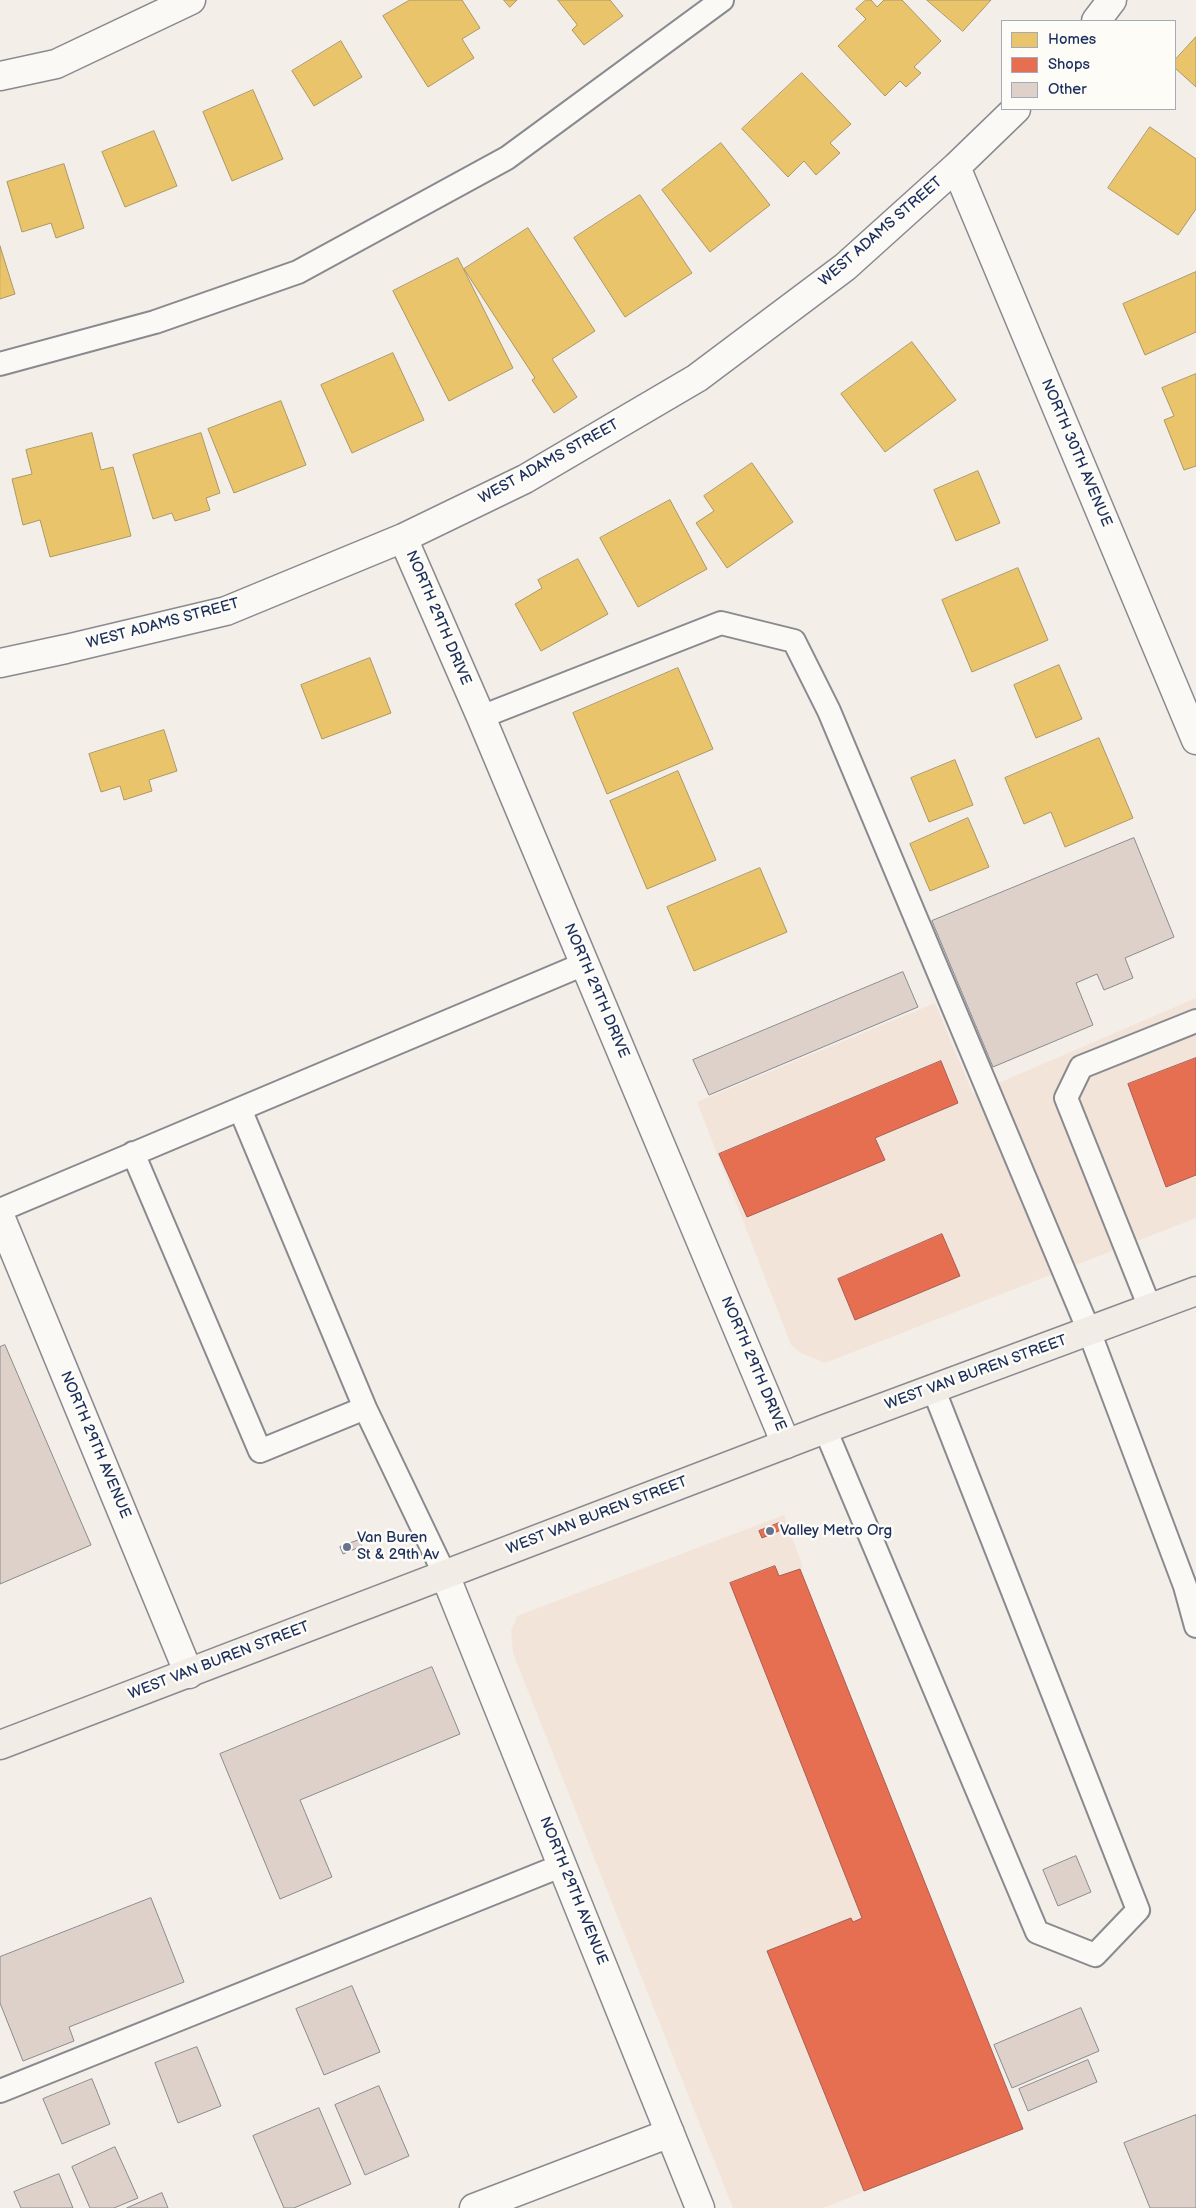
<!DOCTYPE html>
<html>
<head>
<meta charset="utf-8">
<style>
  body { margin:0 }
  #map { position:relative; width:1196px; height:2208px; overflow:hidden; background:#f4eee8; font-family:"Balsamiq Sans",sans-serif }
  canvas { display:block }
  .legend { position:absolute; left:1001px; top:20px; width:175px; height:90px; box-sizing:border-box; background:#fdfcf7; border:1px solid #a3aaba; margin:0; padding:6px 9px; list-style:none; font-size:15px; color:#1b2f5e }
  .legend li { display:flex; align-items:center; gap:10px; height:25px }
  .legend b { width:25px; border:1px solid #a3aaba }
</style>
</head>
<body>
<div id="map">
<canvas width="1196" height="2208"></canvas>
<ul class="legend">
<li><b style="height:14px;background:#e9c46a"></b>Homes</li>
<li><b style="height:14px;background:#e76f51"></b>Shops</li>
<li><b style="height:14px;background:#ded1ca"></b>Other</li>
</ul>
</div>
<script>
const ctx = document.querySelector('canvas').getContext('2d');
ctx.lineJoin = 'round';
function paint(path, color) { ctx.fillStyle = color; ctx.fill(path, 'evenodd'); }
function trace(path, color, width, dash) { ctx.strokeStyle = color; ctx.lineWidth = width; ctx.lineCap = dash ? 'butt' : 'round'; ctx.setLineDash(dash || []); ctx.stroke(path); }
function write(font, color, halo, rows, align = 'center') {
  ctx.font = font + ' "Balsamiq Sans",sans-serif'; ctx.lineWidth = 5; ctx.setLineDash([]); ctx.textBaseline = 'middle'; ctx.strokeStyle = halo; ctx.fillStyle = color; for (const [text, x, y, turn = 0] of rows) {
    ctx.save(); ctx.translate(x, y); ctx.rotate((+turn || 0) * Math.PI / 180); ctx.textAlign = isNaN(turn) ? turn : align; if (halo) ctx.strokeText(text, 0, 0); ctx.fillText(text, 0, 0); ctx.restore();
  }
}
const built = new Path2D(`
  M1196,998V1218L825,1363L801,1353L791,1345L697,1102L935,1003L973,1094Z
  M784,1515L803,1568L800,1569L1023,2129L823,2208H733L513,1653L511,1631L517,1616Z`);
const homes = new Path2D(`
  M410,0H462L480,28L462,39L474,58L428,87L383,16Z
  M504,0H517L510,7Z
  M558,0H610L623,16L584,45L572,30L577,25Z
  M866,0H871L877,7L884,0H902L941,41L914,67L921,73L906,87L900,81L885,96L838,46L866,19L856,9Z
  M927,0H991L963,31Z
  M1196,37V87L1175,68V60Z
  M341,41L362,77L314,106L292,71Z
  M802,73L851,124L830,143L840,153L816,175L804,161L788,177L742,129Z
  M253,90L283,159L232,181L203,112Z
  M1150,127L1196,159V209L1178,235L1108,188Z
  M154,131L177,186L125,207L102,152Z
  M721,143L770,205L710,252L662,190Z
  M64,164L84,228L56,238L51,223L22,232L7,182Z
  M640,195L692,273L625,317L574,238Z
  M528,228L595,331L552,359L577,397L554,413L532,380L535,378L464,269Z
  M0,246L15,294L0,299Z
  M458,258L513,368L449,401L393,291Z
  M1196,272V332L1145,355L1123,304Z
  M912,342L956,400L885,452L841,394Z
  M393,353L424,420L352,453L321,385Z
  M1196,374V466L1184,470L1164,420L1174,416L1162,388Z
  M281,401L306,465L234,493L208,429Z
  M92,433L101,470L113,467L131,536L50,557L40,520L23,525L12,479L32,474L26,450Z
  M201,433L220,493L206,498L210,510L175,521L172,513L153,519L133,455Z
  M752,463L793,522L727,568L696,523L714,511L704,496Z
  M978,471L1000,523L956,541L934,490Z
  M670,500L707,569L638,607L600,538Z
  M578,559L608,614L541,651L515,604L542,588L538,580Z
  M1018,568L1048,640L972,672L942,600Z
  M370,658L391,713L322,739L301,685Z
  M1059,665L1082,719L1036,738L1014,685Z
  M678,668L713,749L607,794L573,713Z
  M164,730L177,771L149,780L152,791L124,800L120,786L101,792L89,754Z
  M1099,738L1133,818L1065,847L1051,812L1024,824L1005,778Z
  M955,760L973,805L929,822L911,778Z
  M678,771L716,860L647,889L610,801Z
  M968,818L989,867L930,891L910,844Z
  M760,868L787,932L694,971L667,907Z`);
const shops = new Path2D(`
  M1196,1058V1175L1166,1187L1128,1084Z
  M941,1061L958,1103L875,1138L885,1160L747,1217L719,1154Z
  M942,1234L960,1276L855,1320L838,1279Z
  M779,1523L781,1530L762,1538L759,1531Z
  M775,1566L779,1576L800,1569L1023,2129L864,2191L767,1951L851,1918L853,1922L862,1918L730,1583Z`);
const building = new Path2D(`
  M1134,838L1174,937L1125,958L1133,978L1104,990L1097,974L1076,983L1093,1025L993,1067L932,921Z
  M903,972L918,1007L709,1095L693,1060Z
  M5,1345L91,1545L0,1584V1347Z
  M359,1540L362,1546L343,1554L340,1547Z
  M432,1667L460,1734L300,1800L332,1877L280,1899L220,1754Z
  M1076,1856L1091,1892L1058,1906L1043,1870Z
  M151,1898L184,1982L69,2027L74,2041L23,2061L0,2003V1957Z
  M352,1986L380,2052L324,2075L296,2009Z
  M1081,2008L1099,2051L1012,2088L994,2045Z
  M197,2047L221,2106L178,2123L155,2063Z
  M1088,2060L1097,2082L1028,2111L1019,2089Z
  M92,2079L110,2124L62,2144L43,2099Z
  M379,2086L409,2156L365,2175L335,2105Z
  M319,2108L351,2184L294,2208H284L253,2136Z
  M1196,2115V2208H1150L1124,2143Z
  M115,2147L138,2198L114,2208H90L72,2167Z
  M59,2174L73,2208H21L14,2192Z
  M162,2193L168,2208H127Z`);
const lane = new Path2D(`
  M0,364L155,322L298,272L507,158L722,0
  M481,717L721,623L794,641L829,711L1089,1331L1185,1586L1196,1626
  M240,1109L365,1408L445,1575
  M133,1153L260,1451L365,1408
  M0,1210L584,964
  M1150,1308L1066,1098L1081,1067L1196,1021
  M825,1429L1037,1932L1095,1955L1138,1910L933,1388
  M0,2091L563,1865`);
const street = new Path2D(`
  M1096,21L1112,0
  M0,76L56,64L191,0
  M956,167L1196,740
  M403,538L481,717L786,1444
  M0,663L66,649L226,611L403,538L525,479L697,378L845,267L956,167L1016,109
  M0,1216L189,1674
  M445,1575L700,2208
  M474,2208L670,2133`);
const primary = new Path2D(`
  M0,1745L825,1429L1196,1291`);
const markers = [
  [770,1531,5,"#67728e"],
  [347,1547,5,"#67728e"]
];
const streetNames = [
  ["WEST ADAMS STREET",881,232,-41],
  ["NORTH 30TH AVENUE",1076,453,67],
  ["WEST ADAMS STREET",549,462,-29],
  ["NORTH 29TH DRIVE",438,618,67],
  ["WEST ADAMS STREET",163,624,-15],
  ["NORTH 29TH DRIVE",596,991,67],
  ["NORTH 29TH DRIVE",753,1364,67],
  ["WEST VAN BUREN STREET",976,1373,-20],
  ["NORTH 29TH AVENUE",95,1445,67],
  ["WEST VAN BUREN STREET",597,1516,-21],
  ["WEST VAN BUREN STREET",219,1661,-21],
  ["NORTH 29TH AVENUE",573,1891,68]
];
const poiNames = [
  ["Valley Metro Org",780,1531],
  ["Van Buren",357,1538],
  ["St & 29th Av",357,1555]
];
paint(built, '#f3e4d9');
paint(homes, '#e9c46a');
trace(homes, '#ab9766', 1);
paint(shops, '#e76f51');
trace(shops, '#aa5c55', 1);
paint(building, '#ded1ca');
trace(building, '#898a90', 1);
trace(lane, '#898a90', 26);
trace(street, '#898a90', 31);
trace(primary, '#898a90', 31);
trace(lane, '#faf9f6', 22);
trace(street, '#faf9f6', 28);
trace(primary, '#f1ece5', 28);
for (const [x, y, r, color] of markers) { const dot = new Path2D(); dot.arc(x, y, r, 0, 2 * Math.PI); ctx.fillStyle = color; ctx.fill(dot); trace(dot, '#fdfcf7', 2); }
write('15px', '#1b2f5e', '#fdfcf7', streetNames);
write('15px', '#1b2f5e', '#fdfcf7', poiNames, 'left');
</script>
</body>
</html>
